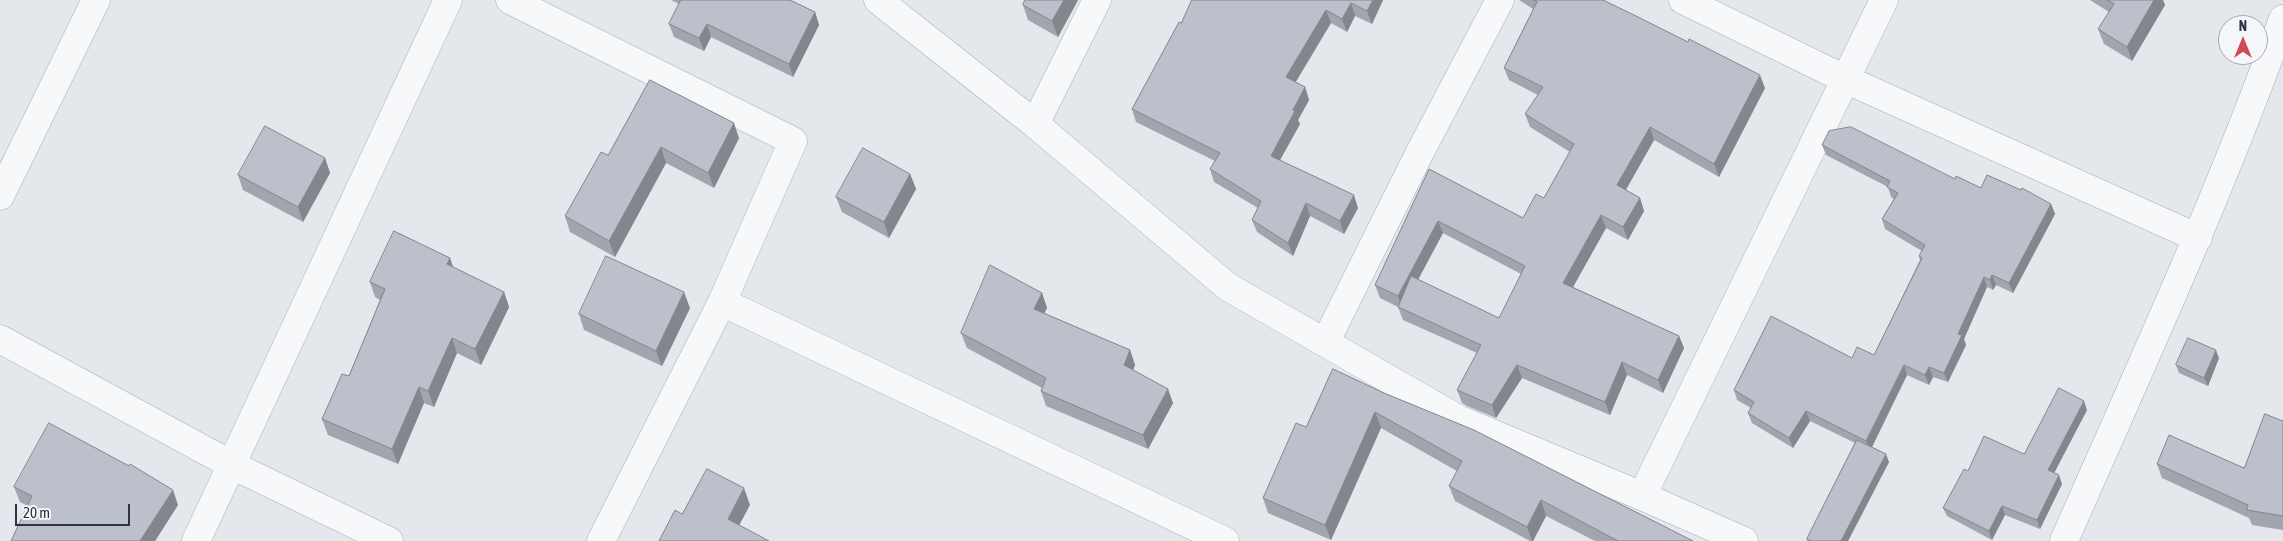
<!DOCTYPE html>
<html>
<head>
<meta charset="utf-8">
<style>
  body { margin:0 }
  #map { position:relative; width:2283px; height:541px; overflow:hidden; background:#e4e7ec; font-family:"Asap Condensed",sans-serif }
  canvas { display:block }
  .north { position:absolute; left:2218px; top:15px; width:50px; height:50px; box-sizing:border-box; background:#f4f6f9; border:1px solid #a4a8b1; border-radius:50%; rotate:0deg; font-size:14px; font-weight:700; line-height:20px; text-align:center; color:#2b3445 }
  .north::after { content:''; display:block; margin:auto; width:18px; height:22px; background:#d1495b; clip-path:polygon(50% 0,100% 100%,50% 72%,0 100%) }
  .scale { position:absolute; left:15px; top:504px; width:115px; height:22px; box-sizing:border-box; border:2px solid #2b3445; border-top:0; padding-left:6px; font-size:15px; line-height:18px; white-space:nowrap; color:#2b3445; -webkit-text-stroke:4px #f4f6f9; paint-order:stroke }
</style>
</head>
<body>
<div id="map">
<canvas width="2283" height="541"></canvas>
<div class="north">N</div>
<div class="scale">20 m</div>
</div>
<script>
const ctx = document.querySelector('canvas').getContext('2d');
ctx.lineJoin = 'round';
function trace(path, color, width, dash) { ctx.strokeStyle = color; ctx.lineWidth = width; ctx.lineCap = dash ? 'butt' : 'round'; ctx.setLineDash(dash || []); ctx.stroke(path); }
function paint(path, color) { ctx.fillStyle = color; ctx.fill(path, 'evenodd'); }
const minor = new Path2D(`
  M510,0L793,141L722,302L601,541
  M878,0L1035,124L1228,287L1460,420L1642,496L1744,541
  M1683,0L1845,79L2198,238
  M1035,124L1097,0
  M0,196L96,0
  M722,302L1225,541
  M0,339L232,465L389,541
  M1325,343L1419,154L1500,0
  M1642,496L1884,0
  M196,541L448,0
  M2064,541C2140,368 2219,197 2283,19`);
const wall = new Path2D(`
  M671,0H790L815,12L819,25L793,77L711,37L704,51L674,37L669,24L679,4Z
  M1025,0H1078L1058,37L1028,20L1023,5Z
  M1383,0L1372,24L1355,16L1347,32L1331,23L1295,82L1305,87L1309,100L1298,120L1300,124L1280,160L1358,208L1344,234L1310,216L1293,256L1257,232L1252,220L1258,208L1214,182L1210,169L1215,161L1136,122L1132,109L1181,23Z
  M1519,0H1603L1765,88L1719,177L1654,140L1626,190L1640,198L1644,211L1628,240L1606,228L1573,287L1679,336L1684,348L1663,393L1627,375L1610,415L1522,378L1496,418L1467,406L1462,403L1457,390L1477,353L1403,320L1398,307L1380,298L1375,285L1429,169L1523,218L1544,198L1570,152L1530,127L1525,114L1538,95L1509,80L1504,68L1533,9ZM1443,233L1521,274L1499,318L1418,280Z
  M2090,0H2163L2165,5L2132,61L2104,44L2098,29L2109,12Z
  M650,80L739,138L714,188L666,163L615,257L570,232L565,216L608,155Z
  M1822,145L1955,179L1981,188L2051,204L2055,214L2013,293L1996,285L1993,290L1987,287L1964,339L1966,345L1948,382L1933,377L1929,385L1907,375L1872,447L1889,462L1848,541H1807V539L1855,443L1810,421L1793,448L1752,423L1748,413L1751,408L1737,400L1734,390L1852,358L1874,355L1920,260L1919,256L1922,251L1885,229L1882,219L1894,199L1891,197L1888,187L1826,155Z
  M325,158L330,173L303,222L243,190L238,175Z
  M910,174L916,189L889,238L842,212L836,197Z
  M450,258L453,267L504,292L509,307L481,365L457,353L434,407L424,403L398,464L328,435L322,419L349,376L380,300L375,297L370,282Z
  M1042,293L1047,308L1044,313L1130,350L1135,365L1133,370L1173,403L1148,449L1046,406L1041,391L1042,388L967,348L961,333Z
  M690,308L662,366L584,330L579,314Z
  M2219,358L2208,386L2179,373L2176,365Z
  M1333,369L1693,541H1595L1546,516L1533,541H1530L1455,501L1449,486L1457,471L1381,428L1331,540L1268,513L1263,498L1306,427Z
  M2087,410L2054,473L2062,484L2040,529L2005,515L1992,540L1947,516L1943,508L1968,471L2024,454Z
  M2283,421V530L2252,525L2249,518L2162,478L2157,464L2244,468Z
  M14,487L178,505L155,541H11L28,506L20,502Z`);
const shadedWall = new Path2D(`
  M1064,0H1078L1058,37L1052,21Z
  M1373,0H1383L1372,24L1367,11Z
  M2154,0H2163L2165,5L2132,61L2127,47Z
  M1351,3L1355,16L1347,32L1342,19Z
  M1326,10L1331,23L1291,90L1286,77Z
  M815,12L819,25L793,77L789,64Z
  M707,24L711,37L704,51L699,38Z
  M1760,75L1765,88L1719,177L1714,164Z
  M1305,87L1309,100L1298,120L1300,124L1275,169L1271,156L1293,110Z
  M734,123L739,138L714,188L708,173Z
  M1650,127L1654,140L1621,198L1617,185Z
  M661,147L666,163L615,257L609,241Z
  M325,158L330,173L303,222L298,207Z
  M910,174L916,189L889,238L884,222Z
  M1354,195L1358,208L1344,234L1340,221Z
  M1640,198L1644,211L1628,240L1623,227Z
  M1306,203L1310,216L1293,256L1288,243Z
  M2051,204L2055,214L2013,293L2009,283Z
  M1601,215L1606,228L1568,296L1563,283Z
  M1438,221L1443,233L1402,309L1398,296Z
  M450,258L455,273L447,264Z
  M1992,275L1996,285L1993,290L1990,280Z
  M1984,277L1987,287L1964,339L1966,345L1948,382L1944,373L1958,334Z
  M504,292L509,307L481,365L475,349Z
  M684,292L690,308L662,366L656,351Z
  M1042,293L1047,308L1039,323L1034,309Z
  M1679,336L1684,348L1663,393L1658,380Z
  M452,338L457,353L434,407L428,391Z
  M1130,350L1135,365L1129,380L1124,365Z
  M2216,350L2219,358L2208,386L2204,378Z
  M1622,362L1627,375L1610,415L1605,402Z
  M1517,365L1522,378L1496,418L1492,405Z
  M1904,365L1907,375L1870,451L1866,441Z
  M1929,367L1933,377L1929,385L1925,375Z
  M419,387L424,403L398,464L392,449Z
  M1168,389L1173,403L1148,449L1143,435Z
  M2084,401L2087,410L2051,479L2048,470Z
  M1806,411L1810,421L1793,448L1789,438Z
  M1375,412L1381,428L1331,540L1325,525Z
  M1886,454L1889,462L1848,541H1841Z
  M2059,475L2062,484L2040,529L2037,520Z
  M744,488L750,505L734,535L728,519Z
  M173,490L178,505L155,541H140Z
  M1541,500L1546,516L1533,541H1532L1527,527Z
  M2002,506L2005,515L1992,540L1989,531Z`);
const building = new Path2D(`
  M681,0H790L815,12L789,64L707,24L699,38L669,24Z
  M1025,0H1064L1052,21L1023,5Z
  M1192,0H1373L1367,11L1351,3L1342,19L1326,10L1286,77L1305,87L1293,110L1295,111L1271,156L1354,195L1340,221L1306,203L1288,243L1252,220L1261,201L1210,169L1220,153L1132,109L1179,22L1181,23Z
  M1534,0H1603L1636,16L1688,42L1689,39L1760,75L1714,164L1650,127L1617,185L1640,198L1623,227L1601,215L1563,283L1679,336L1658,380L1622,362L1605,402L1517,365L1492,405L1457,390L1481,345L1398,307L1411,276L1499,318L1525,266L1438,221L1398,296L1375,285L1429,169L1523,218L1536,194L1544,198L1574,144L1525,114L1543,87L1504,68L1537,2Z
  M2107,0H2154L2127,47L2098,29L2114,4Z
  M650,80L734,123L708,173L661,147L609,241L565,216L601,152L608,155Z
  M265,126L325,158L298,207L238,175Z
  M1851,127L1955,179L1956,176L1981,188L1987,175L2021,190L2022,188L2051,204L2009,283L1992,275L1990,280L1984,277L1958,334L1962,335L1944,373L1929,367L1925,375L1904,365L1866,441L1806,411L1789,438L1748,413L1754,402L1734,390L1771,316L1852,358L1857,347L1874,355L1922,258L1919,256L1925,245L1882,219L1898,193L1887,187L1890,181L1822,145L1829,131Z
  M863,148L910,174L884,222L836,197Z
  M394,231L450,258L447,264L504,292L475,349L452,338L428,391L419,387L392,449L322,419L342,374L349,376L385,289L370,282Z
  M606,256L684,292L656,351L579,314Z
  M990,265L1042,293L1034,309L1130,350L1124,365L1168,389L1143,435L1041,391L1046,378L961,333Z
  M2188,338L2216,350L2204,378L2176,365Z
  M1333,369L1384,393L1474,430L1693,541H1618L1541,500L1527,527L1449,486L1462,461L1375,412L1325,525L1263,498L1296,423L1306,427Z
  M2059,388L2084,401L2048,470L2059,475L2037,520L2002,506L1989,531L1943,508L1964,469L1968,471L1984,436L2024,454Z
  M2265,414L2283,421V516L2247,510L2248,505L2157,464L2169,435L2244,468Z
  M49,423L129,466L130,464L173,490L140,541H11L32,496L14,487Z
  M1857,440L1886,454L1841,541H1811L1807,539Z
  M707,469L744,488L728,519L769,541H659L675,510L682,514Z`);
trace(minor, '#a9aeb7', 29);
trace(minor, '#f7f8fa', 28);
paint(wall, '#a1a5ae');
paint(shadedWall, '#83868d');
paint(building, '#bbc0ca');
trace(building, '#83868d', 1);
</script>
</body>
</html>
